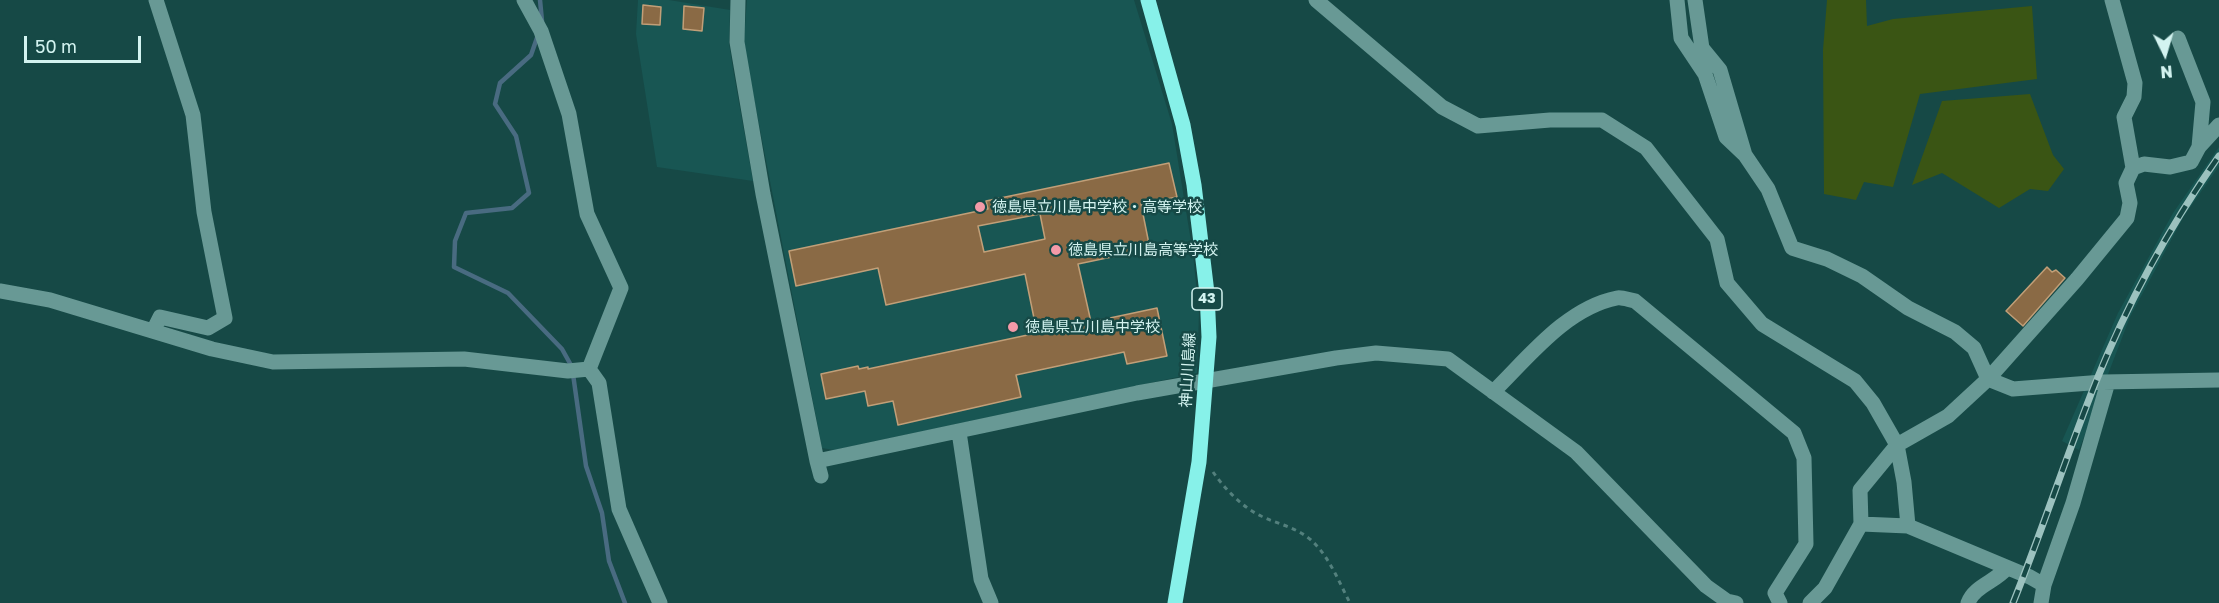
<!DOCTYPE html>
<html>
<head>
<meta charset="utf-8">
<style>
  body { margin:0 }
  #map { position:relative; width:2219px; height:603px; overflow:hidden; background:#164946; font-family:"Golos Text",sans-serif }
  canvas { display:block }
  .north { position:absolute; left:2135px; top:24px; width:60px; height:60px; -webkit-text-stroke:4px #164946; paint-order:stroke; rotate:175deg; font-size:16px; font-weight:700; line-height:24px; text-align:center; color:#d3f3f0 }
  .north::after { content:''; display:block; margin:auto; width:21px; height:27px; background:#d3f3f0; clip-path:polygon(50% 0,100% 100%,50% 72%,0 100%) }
  .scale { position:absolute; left:24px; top:36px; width:117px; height:27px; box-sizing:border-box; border:3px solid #d3f3f0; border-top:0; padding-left:8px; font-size:18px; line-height:21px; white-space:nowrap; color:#d3f3f0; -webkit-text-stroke:4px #164946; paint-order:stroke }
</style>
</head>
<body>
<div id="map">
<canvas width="2219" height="603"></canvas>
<div class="north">N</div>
<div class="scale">50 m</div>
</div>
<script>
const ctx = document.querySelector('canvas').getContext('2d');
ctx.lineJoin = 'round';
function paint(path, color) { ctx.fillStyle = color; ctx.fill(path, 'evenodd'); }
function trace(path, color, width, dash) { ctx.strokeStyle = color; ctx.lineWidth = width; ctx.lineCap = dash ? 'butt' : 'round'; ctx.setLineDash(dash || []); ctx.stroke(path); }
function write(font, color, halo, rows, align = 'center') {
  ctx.font = font + ' "Golos Text","Noto Sans JP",sans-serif'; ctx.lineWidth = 5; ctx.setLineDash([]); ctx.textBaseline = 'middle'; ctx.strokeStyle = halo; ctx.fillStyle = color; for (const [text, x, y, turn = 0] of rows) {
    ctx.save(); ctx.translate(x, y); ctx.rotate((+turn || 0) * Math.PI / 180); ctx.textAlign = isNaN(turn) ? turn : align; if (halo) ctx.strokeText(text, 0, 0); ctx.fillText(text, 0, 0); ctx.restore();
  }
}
const built = new Path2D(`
  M638,0H669L730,10L729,43L733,69L753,181L657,167L636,34Z
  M747,0H1134L1172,124L1193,254L1199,313L1197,373L834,450L822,448L748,68L744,39Z
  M2219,147V166L2184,216L2130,317L2079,450L2062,441L2118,313L2173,213Z`);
const green = new Path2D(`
  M1827,0H1866L1867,26L1893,19L2032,6L2037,79L1920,94L1893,187L1864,182L1856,200L1824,194L1823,50Z
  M2030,94L2053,155L2064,169L2048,191L2030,189L1999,208L1942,173L1912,185L1942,101Z`);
const stream = new Path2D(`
  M540,0L542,21
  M538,35L531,55L500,83L495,104L516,136L529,193L512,208L466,213L455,241L454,267L508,293L562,349L572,367L586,466L602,513L609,561L625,603`);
const building = new Path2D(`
  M643,5L661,7L660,25L642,24Z
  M684,6L704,8L702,31L683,29Z
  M1169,163L1177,197L1141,204L1150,249L1078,264L1091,322L1157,308L1167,356L1127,364L1124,352L1016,375L1021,397L898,425L893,401L868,406L865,391L826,399L821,374L858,366L859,369L868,367V369L1037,333L1025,274L886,305L878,268L796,286L789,251L988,209L986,201ZM1040,214L1045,239L984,252L978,226Z
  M2047,267L2052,272L2056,270L2065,278L2023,326L2006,311Z`);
const path = new Path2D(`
  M1213,472C1225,489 1242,507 1261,516C1277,524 1296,527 1311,540C1329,556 1339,582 1350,603`);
const minor = new Path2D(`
  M524,0L541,31L569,114L587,214L621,288L589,369
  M738,0L737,42L763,194L817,461
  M1316,0L1442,107L1478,126L1550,120H1602L1646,148L1717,239L1727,283L1762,324L1855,381L1873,403L1897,445L1904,482L1908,526
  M1677,0L1681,38L1705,74L1726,137L1745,155
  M1695,0L1702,48L1720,70L1745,155L1768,189L1792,248L1827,259L1862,276L1908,308L1955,332L1974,348L1988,379L2013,389L2103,382L2219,380
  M2112,0L2135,83L2134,97L2124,117L2133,168
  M2178,38L2203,102L2199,147
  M0,291L50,300L212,349L273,362L464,359L568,371L589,369
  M153,331L160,317L208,328L225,318L204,212L193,115L156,0
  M589,369L599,383L619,509L660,603
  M1493,392C1528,358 1566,308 1617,298C1622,297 1629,300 1635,301L1794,433L1804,458L1806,544L1775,593L1780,603
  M959,432L981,579L991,603
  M821,476L817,461L1137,393L1336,358L1376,353L1448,359L1576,452L1706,586L1727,601L1736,603
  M1861,524L1908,526L2030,577L2044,585L2041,603
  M2044,585L2073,503L2108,382
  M1810,603L1825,588L1861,524L1860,490L1897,445L1948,416L1988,379L2077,279L2127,218L2130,203L2126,183L2133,168L2144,164L2170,167L2191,162L2199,147L2219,125
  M1968,603C1974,586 1995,582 2007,568`);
const major = new Path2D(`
  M1148,0L1183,125L1194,185L1207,293L1209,337L1199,462L1175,603`);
const rail = new Path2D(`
  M2013,603C2042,531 2066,457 2095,384C2127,304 2169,227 2219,156`);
const markers = [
  [980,207,6,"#f39aa8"],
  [1056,250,6,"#f39aa8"],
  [1013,327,6,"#f39aa8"]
];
const shields = [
  [1207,299,30]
];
const shieldNames = [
  ["43",1207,299]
];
const poiNames = [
  ["徳島県立川島中学校・高等学校",992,207],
  ["徳島県立川島高等学校",1068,250],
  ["徳島県立川島中学校",1025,327]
];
const streetNames = [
  ["神山川島線",1188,370,-87]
];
paint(built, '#185653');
paint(green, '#3a5514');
trace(stream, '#496b81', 4.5);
paint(building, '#8a6a45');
trace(building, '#c19f78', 1.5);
trace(path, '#53807d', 3, [4.5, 4.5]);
trace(minor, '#689995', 15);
trace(major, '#87f1e9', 15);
trace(rail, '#9cc2bf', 7);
trace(rail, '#164946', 4.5, [14]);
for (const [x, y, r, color] of markers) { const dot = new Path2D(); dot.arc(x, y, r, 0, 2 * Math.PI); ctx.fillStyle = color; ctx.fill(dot); trace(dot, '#164946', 2); }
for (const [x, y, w] of shields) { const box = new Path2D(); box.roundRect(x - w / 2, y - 11, w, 22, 4.5); ctx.fillStyle = '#164946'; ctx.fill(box); trace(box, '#d3f3f0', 1.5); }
write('bold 14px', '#d3f3f0', null, shieldNames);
write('15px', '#d3f3f0', '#164946', poiNames, 'left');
write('15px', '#d3f3f0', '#164946', streetNames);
</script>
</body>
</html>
